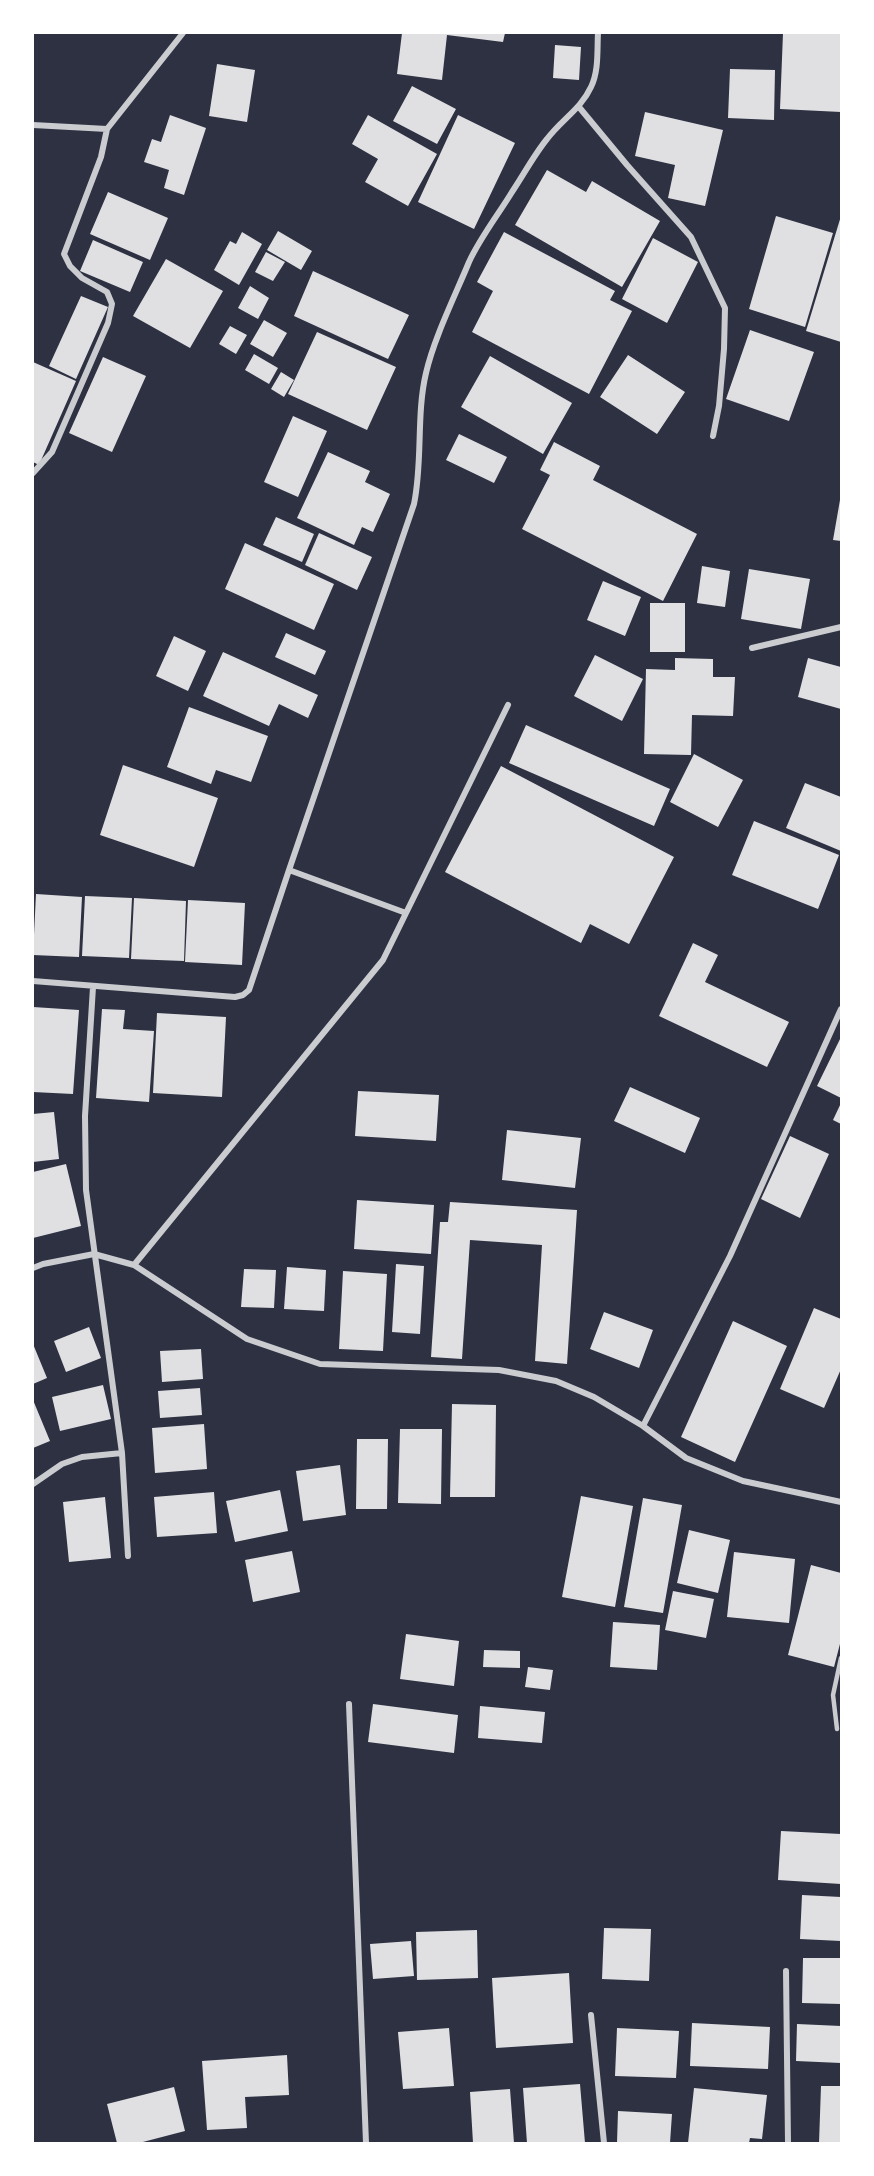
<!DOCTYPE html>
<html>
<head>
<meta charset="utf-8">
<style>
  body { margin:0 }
  #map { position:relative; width:874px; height:2176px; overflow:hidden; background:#2d3142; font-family:Jost,sans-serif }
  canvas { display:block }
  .frame { position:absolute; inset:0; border:34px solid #fff; pointer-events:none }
</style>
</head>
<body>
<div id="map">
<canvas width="874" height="2176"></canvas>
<div class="frame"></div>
</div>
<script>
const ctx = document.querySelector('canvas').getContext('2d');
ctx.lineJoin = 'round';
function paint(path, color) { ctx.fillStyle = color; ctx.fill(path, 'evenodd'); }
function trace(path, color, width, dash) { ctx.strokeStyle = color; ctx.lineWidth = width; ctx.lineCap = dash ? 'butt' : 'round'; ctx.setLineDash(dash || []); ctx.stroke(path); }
const building = new Path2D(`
  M402,33H505L503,42L447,35L442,80L397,74Z
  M783,33H841V112L780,109Z
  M555,45L581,47L579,80L553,78Z
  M217,64L255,70L247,122L209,116Z
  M730,69L775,70L774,120L728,118Z
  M412,86L456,109L437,144L393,121Z
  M645,112L723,130L705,206L668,198L675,165L635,156Z
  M170,115L206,128L184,195L164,188L169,170L144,162L152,139L161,142Z
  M368,115L437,154L408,206L365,182L378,159L352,144Z
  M458,115L515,143L474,229L418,202Z
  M547,170L586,192L592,181L660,221L622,287L515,225Z
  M108,192L168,218L150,260L90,234Z
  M776,216L833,233L805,327L749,309Z
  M841,216V342L806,331Z
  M278,231L312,251L301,270L267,250Z
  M242,232L262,244L239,285L214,270L230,241L236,244Z
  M504,232L615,291L610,300L632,311L589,394L472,332L493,291L477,282Z
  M653,238L698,262L667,323L622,299Z
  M93,240L143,262L130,292L80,271Z
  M266,252L285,262L273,281L255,272Z
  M166,259L223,291L190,348L133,316Z
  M313,271L409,315L388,359L294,316Z
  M250,286L269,298L258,319L238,308Z
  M81,296L108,307L76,379L49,366Z
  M264,320L287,333L273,357L250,344Z
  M230,326L247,335L236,354L219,344Z
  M750,330L814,352L789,421L726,399Z
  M317,332L396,367L367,430L288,394Z
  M254,354L278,368L269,384L245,370Z
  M628,355L685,392L657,434L600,397Z
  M490,356L572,403L543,454L461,407Z
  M103,357L146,376L112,452L69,433Z
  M33,362L76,381L39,465L33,462Z
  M281,372L294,380L284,397L271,389Z
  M293,416L327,431L298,497L264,482Z
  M459,434L507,457L494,483L446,460Z
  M554,442L600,466L593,480L697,534L663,601L522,529L550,475L540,470Z
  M328,452L370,471L365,482L390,494L373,532L362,527L354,545L297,518Z
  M840,500H841V541L833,540Z
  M276,517L314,534L302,562L263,545Z
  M319,533L372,557L357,590L305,565Z
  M245,543L334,584L314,630L225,589Z
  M702,566L730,571L725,607L697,603Z
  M749,569L810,579L801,629L741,619Z
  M603,581L641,597L625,636L587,620Z
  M650,603H685V652H650Z
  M286,633L326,651L315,675L275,657Z
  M174,636L206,651L188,691L156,676Z
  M223,652L318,695L308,718L279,704L269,726L203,696Z
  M595,655L643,679L622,721L574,696Z
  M675,658L713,659V677H735L733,716L692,715L691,755L644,754L646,669L675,670Z
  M808,658L841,667V709L798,697Z
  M189,707L268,736L251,782L216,770L211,784L167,767Z
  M526,725L670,789L654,826L509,763Z
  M694,754L743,780L718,827L670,802Z
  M123,765L218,798L194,867L100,835Z
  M501,766L674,857L629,944L590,924L581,943L445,872Z
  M805,783L841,797V851L786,828Z
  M754,821L839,855L818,909L732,875Z
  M36,894L82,897L79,957L33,955Z
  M85,896L132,898L129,958L82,956Z
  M134,898L186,901L184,961L131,959Z
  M188,900L245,903L242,965L185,962Z
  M693,943L718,955L705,982L789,1022L767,1067L659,1016Z
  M33,1007L79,1010L73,1094L33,1092Z
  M102,1009L125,1010L123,1029L154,1031L149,1102L96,1098Z
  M157,1013L226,1017L222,1097L153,1093Z
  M841,1037V1098L817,1086Z
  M630,1087L700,1118L685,1153L614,1121Z
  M358,1091L439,1095L436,1141L355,1136Z
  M841,1103V1124L833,1120Z
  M54,1112L59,1159L33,1162V1114Z
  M507,1130L581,1138L575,1188L502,1180Z
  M790,1136L829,1154L800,1218L761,1199Z
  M66,1164L81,1226L33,1238V1172Z
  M357,1200L434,1205L431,1254L354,1249Z
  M450,1202L577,1210L567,1364L535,1361L542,1245L470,1240L462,1359L431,1357L440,1222H448Z
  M396,1264L424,1266L420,1334L392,1332Z
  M287,1267L326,1270L324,1311L284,1309Z
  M244,1269L276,1270L274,1308L241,1307Z
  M343,1271L387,1274L383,1351L339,1349Z
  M814,1308L841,1319V1369L824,1408L780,1389Z
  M604,1312L653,1330L639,1368L590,1349Z
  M733,1321L787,1346L735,1462L681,1437Z
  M89,1327L101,1358L66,1372L54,1341Z
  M33,1344L47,1378L33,1384Z
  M201,1349L203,1379L162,1382L160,1351Z
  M103,1385L111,1419L60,1431L52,1397Z
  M200,1388L202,1415L160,1418L158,1391Z
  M33,1400L50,1441L33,1448Z
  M452,1404L496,1405L495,1497H450Z
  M204,1424L207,1469L155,1473L152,1428Z
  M400,1429H442L441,1504L398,1503Z
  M357,1439H388L387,1509H356Z
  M340,1465L346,1515L303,1521L296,1471Z
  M280,1490L288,1531L235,1542L226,1501Z
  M214,1492L217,1533L157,1537L154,1497Z
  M581,1496L633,1506L615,1607L562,1597Z
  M105,1497L111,1558L69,1562L63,1502Z
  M643,1498L682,1505L663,1613L624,1607Z
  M689,1530L730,1540L718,1593L677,1583Z
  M292,1551L300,1592L253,1602L245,1560Z
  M734,1552L795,1559L789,1623L727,1617Z
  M811,1565L841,1573V1640L834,1667L788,1655Z
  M673,1591L714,1599L706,1638L665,1630Z
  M613,1622L660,1625L657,1670L610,1667Z
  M406,1634L459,1641L454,1686L400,1679Z
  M484,1650L520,1651V1668L483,1667Z
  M528,1667L553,1670L550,1690L525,1687Z
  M373,1704L458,1715L454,1753L368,1742Z
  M480,1706L545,1712L542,1743L478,1738Z
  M781,1831L841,1834V1884L778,1880Z
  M802,1895L841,1897V1941L800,1939Z
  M604,1928L651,1929L649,1981L602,1979Z
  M477,1930L478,1978L417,1980L416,1932Z
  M411,1941L414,1976L373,1979L370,1944Z
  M803,1958H841V2004L802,2003Z
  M569,1973L573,2043L496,2048L492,1978Z
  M692,2023L770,2027L768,2069L690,2066Z
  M797,2024L841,2026V2063L796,2061Z
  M449,2028L454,2086L403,2089L398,2032Z
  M617,2028L679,2031L676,2078L615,2076Z
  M287,2055L289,2095L245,2097L247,2128L207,2130L202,2061Z
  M580,2084L585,2143H527L523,2088Z
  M821,2086H841V2143H819Z
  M174,2087L185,2131L139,2143H117L107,2104Z
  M694,2088L767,2095L762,2139L750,2138L749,2143H688Z
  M510,2089L514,2143H473L470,2092Z
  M618,2111L672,2114L670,2143H617Z`);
const service = new Path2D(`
  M837,1729L833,1695L841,1658`);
const minor = new Path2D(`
  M579,107L627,165L691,237L725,308L724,349L719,406L713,436
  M33,125L107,129
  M33,473L52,452L108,323L112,304L107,292L82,278L70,266L64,254L101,157L107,129L183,33
  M752,648L841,627
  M289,870L406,913
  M33,981L235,997L243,995L249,990L289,870L414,504C423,461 416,415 426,373C434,338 455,296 469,262C480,238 498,215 512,192C524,174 534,155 547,139C561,120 581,109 591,87C599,71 597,50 598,33
  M93,987L85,1116L86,1190L122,1453L128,1556
  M134,1265L247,1339L320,1364L499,1370L556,1381L594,1397L643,1426L686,1458L743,1481L841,1502
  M33,1268L43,1264L94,1254L134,1265L383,960L508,705
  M643,1426L730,1256L841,1009
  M33,1484L62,1464L82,1457L122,1453
  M349,1704L366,2143
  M786,1971L788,2143
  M591,2015L604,2143`);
paint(building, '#e0e0e3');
trace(service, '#caccd0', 4.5);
trace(minor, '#caccd0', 6);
</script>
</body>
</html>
